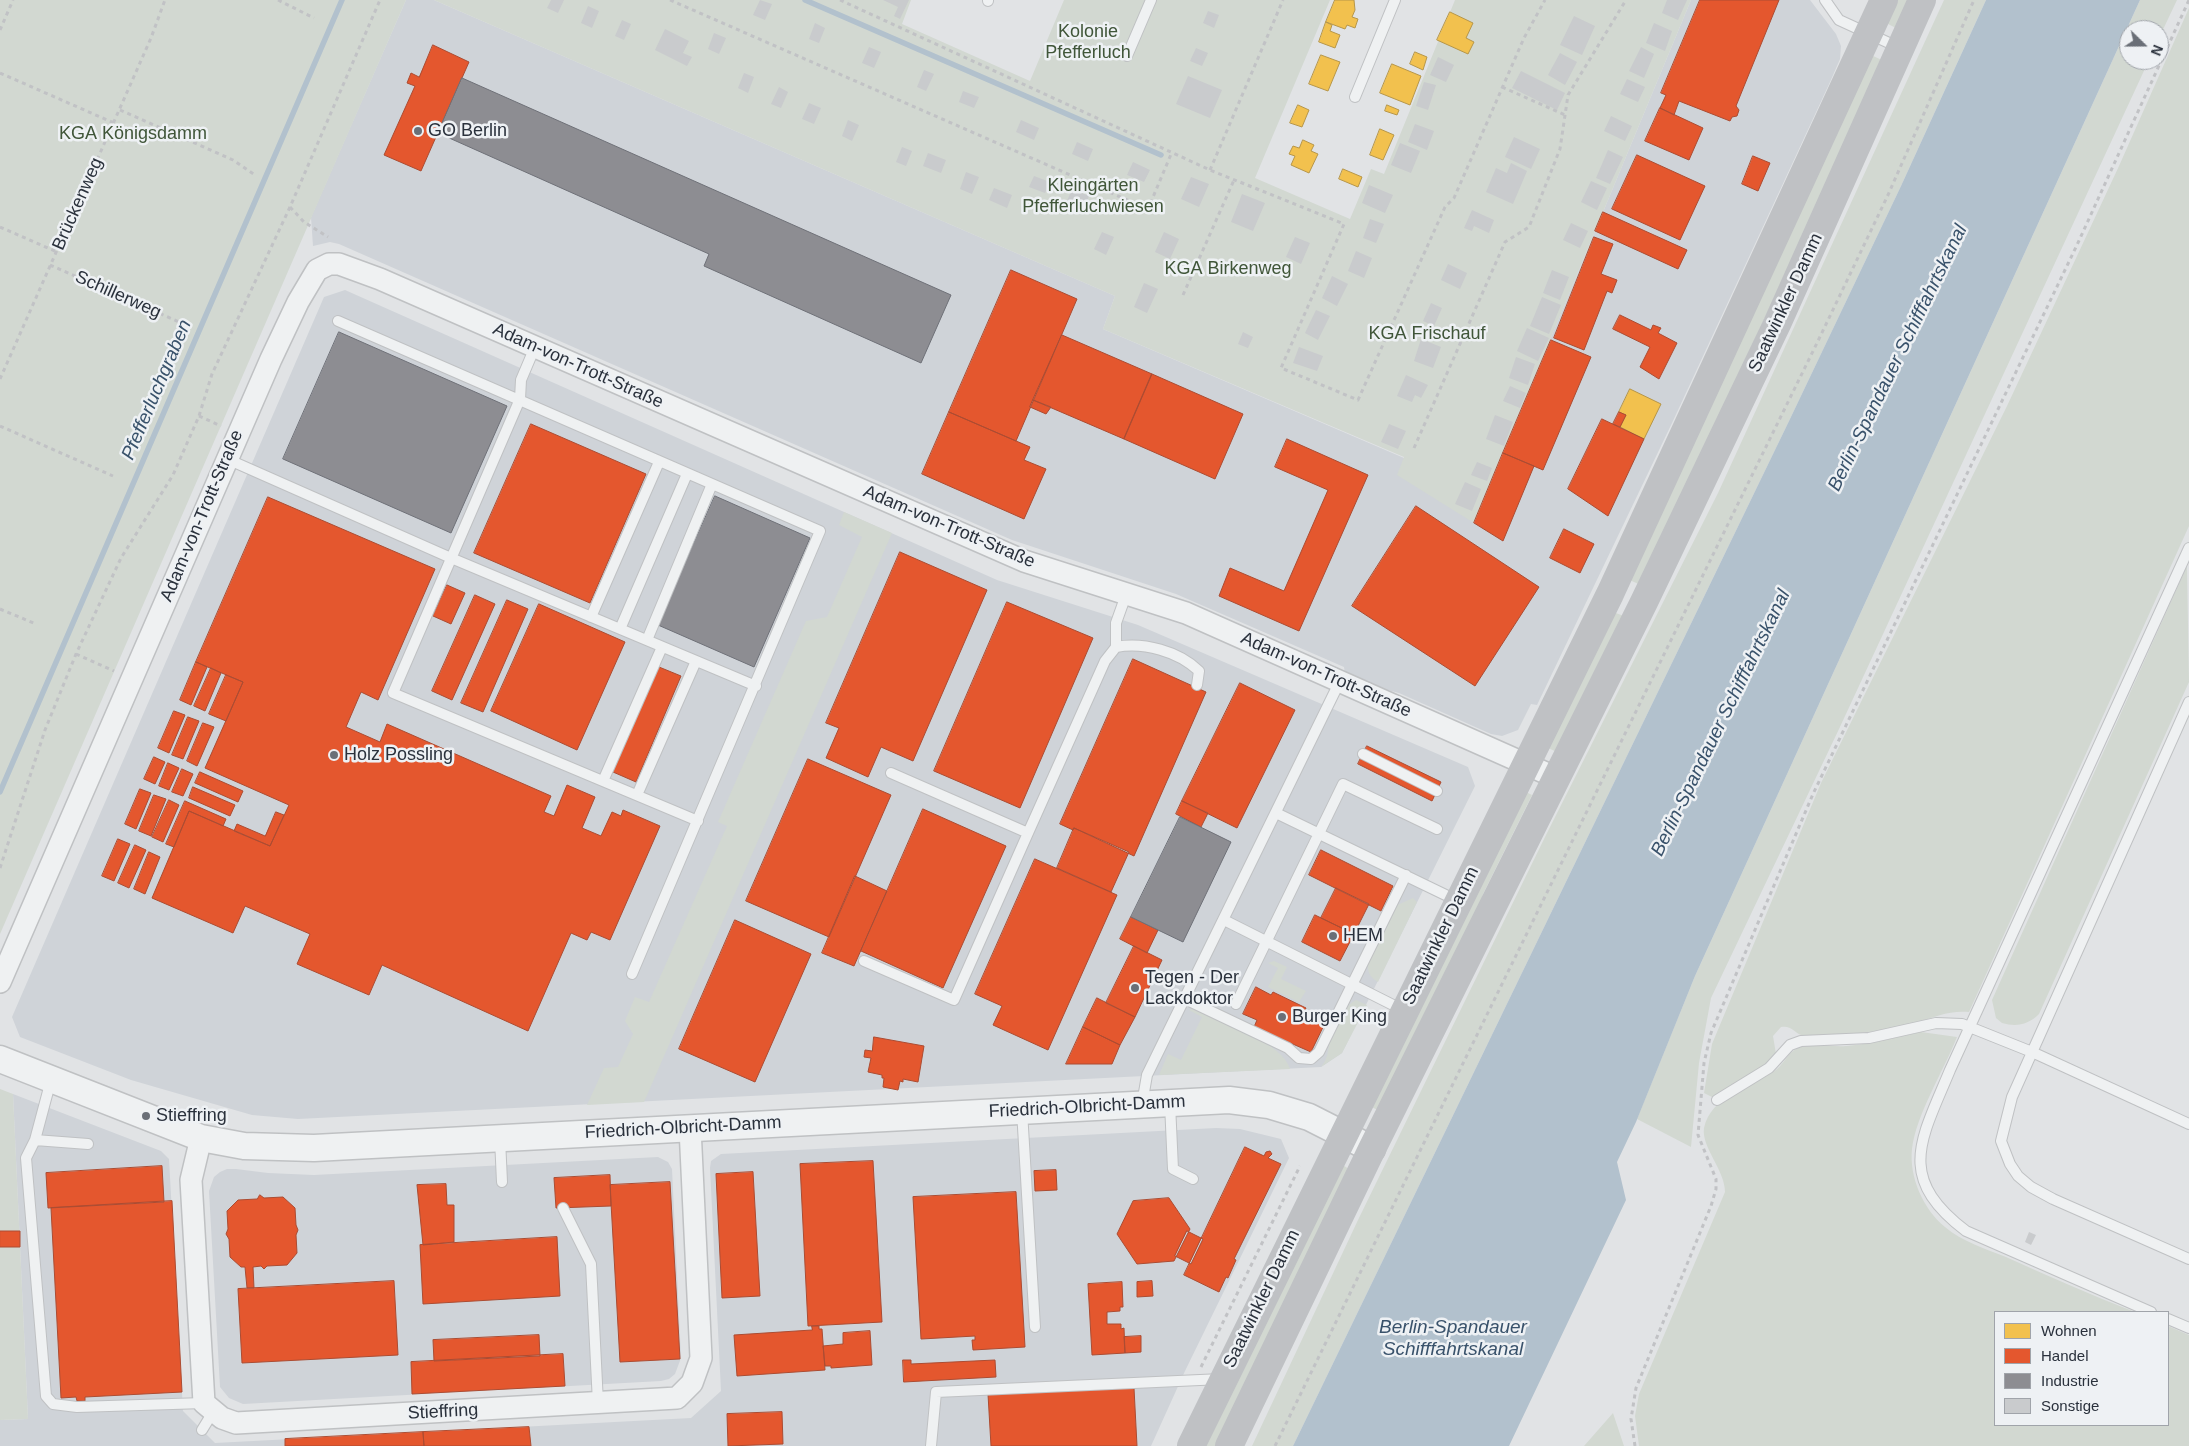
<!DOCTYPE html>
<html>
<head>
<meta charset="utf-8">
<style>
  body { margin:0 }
  #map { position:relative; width:2189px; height:1446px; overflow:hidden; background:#e1e3e5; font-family:Helvetica,sans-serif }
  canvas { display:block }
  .legend { position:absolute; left:1994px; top:1311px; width:175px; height:115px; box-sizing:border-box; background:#eef1f4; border:1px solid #a0a4aa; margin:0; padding:6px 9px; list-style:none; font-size:15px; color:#2a313c }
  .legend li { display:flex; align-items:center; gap:10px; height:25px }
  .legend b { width:25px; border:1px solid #a0a4aa }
  .north { position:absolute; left:2119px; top:20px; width:50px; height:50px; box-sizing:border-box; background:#eef1f4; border:1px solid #a0a4aa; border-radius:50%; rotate:112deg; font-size:14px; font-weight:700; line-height:20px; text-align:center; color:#2a313c }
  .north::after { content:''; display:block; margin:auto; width:18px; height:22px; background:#6a6f77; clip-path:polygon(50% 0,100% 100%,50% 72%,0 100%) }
</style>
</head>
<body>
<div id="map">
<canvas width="2189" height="1446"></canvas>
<ul class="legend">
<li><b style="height:14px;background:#f2c14e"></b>Wohnen</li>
<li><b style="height:14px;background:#e4572e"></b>Handel</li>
<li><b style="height:14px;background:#8d8d92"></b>Industrie</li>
<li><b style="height:14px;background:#c9cbcd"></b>Sonstige</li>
</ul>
<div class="north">N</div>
</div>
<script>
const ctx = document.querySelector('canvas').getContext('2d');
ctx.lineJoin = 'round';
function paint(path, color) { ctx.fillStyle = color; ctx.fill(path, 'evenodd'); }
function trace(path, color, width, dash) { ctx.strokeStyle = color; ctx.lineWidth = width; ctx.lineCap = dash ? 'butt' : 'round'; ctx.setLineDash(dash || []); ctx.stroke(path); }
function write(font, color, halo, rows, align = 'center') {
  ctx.font = font + ' Helvetica,sans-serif'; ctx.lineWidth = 5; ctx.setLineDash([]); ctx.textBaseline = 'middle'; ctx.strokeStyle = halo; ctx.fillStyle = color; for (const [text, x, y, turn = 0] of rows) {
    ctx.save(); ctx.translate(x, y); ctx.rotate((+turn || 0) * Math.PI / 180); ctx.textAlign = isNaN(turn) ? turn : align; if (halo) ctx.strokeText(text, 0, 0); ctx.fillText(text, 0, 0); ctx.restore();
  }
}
const built = new Path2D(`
  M406,0H434L1115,296L1103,329L1404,458L1474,523L1691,0H1810L1836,34L1841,46L1840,59L1830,82L1672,423L1537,705L1531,704L1518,730L1502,736L1491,734L1399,693L1368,685L1345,674L1344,667L1176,594L1012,540L339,244L330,242L313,246L311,217Z
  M345,290L997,580L1138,625L1468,767L1475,786L1342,1053L1321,1067L298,1119L252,1115L131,1080L20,1037L12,1017L324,297Z
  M13,1094L161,1151L169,1159L183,1411L215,1443L691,1418L721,1391L710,1168L711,1161L721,1154L1216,1128L1240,1129L1281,1139L1289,1158L1185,1371L1151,1446H0V1420L28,1419Z
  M658,1157L668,1162L672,1169L681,1358L675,1374L669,1379L661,1381L243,1404L229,1398L220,1387L209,1191L214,1177L220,1172L227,1169H236L268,1173L314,1175Z`);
const green = new Path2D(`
  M0,0H406L0,934Z
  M434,0H911L902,24L1030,81L1064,0H1330L1255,178L1350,219L1371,169L1384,174L1455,0H1691L1474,523L1397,475L1404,457L1103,329L1115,296Z
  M1896,0H1910L1898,29L1886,23Z
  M1944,0H1986L1901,186L1789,421L1293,1446H1252L1358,1220L1545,837L1718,493Z
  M2140,0H2177L2159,38V30H2129V60H2149L1839,729L1711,998L1699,1063L1691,1147L1637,1119L1695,976Z
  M2189,8V526L1969,1012C1950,1010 1935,1017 1917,1022C1896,1028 1874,1032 1852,1034C1840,1035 1812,1038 1801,1035C1794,1032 1791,1025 1781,1027L1773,1036L1776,1054L1770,1062L1712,1097L1704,1093L1712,1044L1821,783L2007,406L2119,166Z
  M1871,55L1884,61L1641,585L1627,579Z
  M844,512L892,533L644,1102L587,1105L604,1068L618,1067L633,1034L625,1021L635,997L649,1002L727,826L718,822L806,621L827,617L862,537L839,525Z
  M2187,566L2189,682L2039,1014C2028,1025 2016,1027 2002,1023L1996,1018L1992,1000Z
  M1613,612L1624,616L1559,753L1546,747Z
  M1524,791L1532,795L1483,894L1479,912L1380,1111L1367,1105Z
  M1413,898L1417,902L1378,982C1369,977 1367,971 1368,961L1395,906Z
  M1274,961L1287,967L1281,979L1306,991L1299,1002L1268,987L1278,968L1268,963Z
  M1356,1000L1367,1005L1342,1053L1321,1067C1330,1056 1327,1048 1331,1037C1336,1024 1344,1006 1356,1000Z
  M1192,1009L1201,1011C1224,1023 1283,1043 1290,1069L1159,1075L1168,1054L1181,1060L1202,1017L1189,1010Z
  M1921,1032L1957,1037C1944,1070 1916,1115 1912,1149C1909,1177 1923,1209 1945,1227C1961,1241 1986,1249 2006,1257C2048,1276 2091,1295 2135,1312H1995V1425H2168V1326L2189,1335V1446H1639L1635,1416L1639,1394L1725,1192C1725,1170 1701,1147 1704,1128C1711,1096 1750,1087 1773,1072C1784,1066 1787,1051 1801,1047C1815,1043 1832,1047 1846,1046C1871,1044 1896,1037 1921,1032Z
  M0,1089L13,1094L28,1419L0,1420Z
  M1338,1162L1352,1171L1217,1446H1201Z
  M1613,1413L1624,1446H1584Z`);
const water = new Path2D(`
  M1986,0H2140L1695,976L1636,1122L1617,1162L1626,1200L1509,1446H1293L1789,421L1901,186Z`);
const homes = new Path2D(`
  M1335,0H1354L1355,10L1352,17L1358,19L1355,28L1347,25L1345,29L1326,22Z
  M1450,12L1473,23L1466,38L1474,42L1468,54L1437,40Z
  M1326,22L1332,25L1330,31L1340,35L1335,48L1319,42Z
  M1415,52L1427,57L1423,70L1410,64Z
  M1321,55L1340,62L1328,91L1309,84Z
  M1392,64L1421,76L1410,105L1380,93Z
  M1298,105L1309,110L1302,127L1290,123Z
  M1387,105L1399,110L1397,115L1385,111Z
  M1380,129L1394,135L1383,160L1370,155Z
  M1303,140L1314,145L1311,151L1318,154L1309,173L1291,165L1295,156L1289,154L1293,146L1299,148Z
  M1343,169L1362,177L1358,187L1339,179Z
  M1630,389L1661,404L1644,439L1620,427L1626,415L1619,412Z`);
const shops = new Path2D(`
  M1700,0H1779L1736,106L1739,110L1737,116L1732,117L1730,121L1679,101L1674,115L1660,108L1666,95L1661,93Z
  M433,45L469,62L421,171L384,155L415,86L407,83L411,73L419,77Z
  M1660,108L1703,128L1689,160L1645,141Z
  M1637,155L1705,186L1680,240L1612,209Z
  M1753,156L1770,163L1758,191L1742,184Z
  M1603,212L1687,250L1678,269L1595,231Z
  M1594,237L1613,244L1601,274L1617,280L1612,293L1607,291L1584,350L1554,338Z
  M1011,270L1077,299L1016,441L949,412Z
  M1620,315L1651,330L1653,325L1661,328L1658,333L1677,343L1659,379L1640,367L1650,347L1613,329Z
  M1062,335L1152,374L1124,439L1033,400Z
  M1551,340L1591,357L1543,470L1503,453Z
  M1152,374L1243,414L1215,479L1124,439Z
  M1033,400L1051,407L1046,414L1030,407Z
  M949,412L1030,447L1024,460L1046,469L1024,519L922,474Z
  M1619,412L1626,415L1620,427L1613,424Z
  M1602,419L1644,439L1608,516L1568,489Z
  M531,424L646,474L590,603L474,553Z
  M1287,439L1368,475L1299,631L1219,596L1230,568L1284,591L1328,490L1275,467Z
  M1503,453L1534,466L1503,541L1474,523Z
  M268,497L435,569L378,700L361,692L346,727L380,742L387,724L551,796L544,812L554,816L567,785L595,797L582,828L601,836L612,812L621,816L623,810L660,826L610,940L591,932L587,940L571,933L528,1031L382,965L369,995L297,964L310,934L245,906L233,933L152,898L189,811L270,846L289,805L205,768L243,682L196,662Z
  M1416,506L1539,587L1475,686L1352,606Z
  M1564,529L1594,544L1580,573L1550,558Z
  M900,552L987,590L913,761L881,747L868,777L826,758L839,728L826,723Z
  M447,585L465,593L451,624L433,616Z
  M475,595L495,604L452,700L432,691Z
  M507,600L528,609L483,712L461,703Z
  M1007,602L1093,638L1020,808L934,771Z
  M539,604L625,642L577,750L491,711Z
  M1133,659L1206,692L1134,856L1074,828L1073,830L1060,824Z
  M196,662L207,667L191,705L180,700Z
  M659,667L681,676L636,782L613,772Z
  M211,668L221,673L205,711L194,706Z
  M226,675L243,682L226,721L209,714Z
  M1240,683L1295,710L1237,828L1182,801Z
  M174,711L185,715L169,753L158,748Z
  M188,717L199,721L183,759L172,755Z
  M203,723L214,727L197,766L187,761Z
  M1367,746L1441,782L1432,801L1358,764Z
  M154,757L165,762L155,784L144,779Z
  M808,759L891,795L829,937L746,901Z
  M168,763L179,768L169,790L159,786Z
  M182,769L193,774L183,796L172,792Z
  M200,772L243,791L238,802L195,783Z
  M193,787L235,805L230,816L189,798Z
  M140,789L151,793L136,829L125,824Z
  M154,795L166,799L151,836L139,831Z
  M169,800L179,805L163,842L152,837Z
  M185,801L226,819L223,826L189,811L174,847L166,844Z
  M1182,801L1208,813L1201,827L1176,814Z
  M923,809L1006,846L943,988L861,951Z
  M276,812L284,815L270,846L234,831L237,824L265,836Z
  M1074,828L1129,852L1111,892L1057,868Z
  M118,839L130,844L114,881L102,876Z
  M135,845L146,850L129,888L118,883Z
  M1321,850L1393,886L1381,911L1309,875Z
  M149,852L160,857L145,894L134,889Z
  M1035,859L1117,895L1048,1050L993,1025L1002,1006L975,994Z
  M855,876L887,891L854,966L822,953Z
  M1336,888L1369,904L1354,934L1321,918Z
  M1315,915L1354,934L1340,961L1302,942Z
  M1131,917L1158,930L1147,953L1120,939Z
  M735,920L811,954L755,1082L679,1049Z
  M1134,946L1162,960L1135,1017L1106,1003Z
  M1256,987L1271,995L1273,992L1306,1008L1304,1012L1325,1023L1311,1052L1254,1027L1257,1020L1243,1014Z
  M1097,998L1135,1017L1120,1045L1083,1027Z
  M1083,1027L1120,1045L1112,1064H1066Z
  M874,1037L924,1046L918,1082L903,1079V1082L900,1081L898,1090L883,1087L884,1078H882V1075L868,1072L871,1058L864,1057L865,1050L872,1051Z
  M1245,1147L1264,1156L1266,1152L1270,1151L1272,1154L1268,1158L1281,1164L1234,1259L1236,1260L1228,1278L1226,1277L1219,1292L1184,1275Z
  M873,1161L882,1322L808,1326L800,1164Z
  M162,1166L164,1202L48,1208L46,1173Z
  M1056,1170L1057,1190L1035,1191L1034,1171Z
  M753,1172L760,1296L722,1298L716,1174Z
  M610,1175L611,1206L556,1208L554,1178Z
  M670,1182L680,1359L620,1362L610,1185Z
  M446,1184L447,1205H454V1242L423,1245L417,1185Z
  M1016,1192L1025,1347L973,1350L972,1340H975V1336L921,1339L913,1197Z
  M260,1195L264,1198L283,1197L295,1208L296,1225L298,1230L296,1235L297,1253L287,1265L267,1266L264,1269L261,1266L253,1267L254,1288H247L245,1267H241L230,1257L229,1239L226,1234L228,1229L227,1211L238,1200L257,1199Z
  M1169,1198L1190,1229L1174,1261L1137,1264L1117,1234L1133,1201Z
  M172,1201L182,1392L85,1397V1401H77L76,1397L61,1398L51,1208Z
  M0,1231H20V1247H0Z
  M1187,1231L1203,1239L1191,1264L1175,1256Z
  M557,1237L560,1296L423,1304L420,1245Z
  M394,1281L398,1355L242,1363L238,1289Z
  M1152,1281L1153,1296L1137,1297V1282Z
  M1122,1282L1123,1307H1120V1311L1107,1312V1324H1121V1329L1124,1328L1125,1353L1092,1355L1088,1284Z
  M812,1326H819V1329H822L825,1370L737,1376L734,1335L812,1330Z
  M870,1331L872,1365L831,1368V1366H825L823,1346L843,1344V1333Z
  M539,1335L540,1356L434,1361L433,1340Z
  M1141,1336V1352L1125,1353L1124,1337Z
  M563,1354L565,1386L412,1394L411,1362Z
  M903,1360H911V1364L995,1360L996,1377L904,1382Z
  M1134,1388L1137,1446H991L988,1394Z
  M782,1412L783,1444L728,1446L727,1414Z
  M529,1427L531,1446H424L423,1432Z
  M423,1432L424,1446H285V1439Z`);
const industry = new Path2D(`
  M462,78L951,295L921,363L704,266L709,254L438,133Z
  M339,332L507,406L451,533L283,459Z
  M715,496L810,538L754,667L658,625Z
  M1180,817L1231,842L1183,942L1131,917Z`);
const stream = new Path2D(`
  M805,0L1161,155
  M0,792L342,0`);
const building = new Path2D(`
  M551,0H564L558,13L547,8Z
  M760,0L772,4L765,20L753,15Z
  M883,0H909L900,19L894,16L898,7Z
  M1667,0H1687L1678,20L1662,13Z
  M588,6L599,11L592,28L581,23Z
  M1208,11L1219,15L1214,28L1203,23Z
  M1574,16L1595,26L1582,55L1560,45Z
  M622,20L631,24L624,40L615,36Z
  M815,23L825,28L819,43L809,39Z
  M1654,23L1672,31L1665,51L1646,43Z
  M665,29L689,41L683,53L692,57L687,66L655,50Z
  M714,33L726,38L719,54L708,49Z
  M869,47L881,52L874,68L862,63Z
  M1641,47L1654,54L1644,78L1629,71Z
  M1196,48L1208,53L1202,66L1190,61Z
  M1560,53L1577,62L1565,85L1548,75Z
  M1438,57L1454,65L1446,82L1430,75Z
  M924,70L934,74L926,91L917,87Z
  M1521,71L1565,93L1557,110L1512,88Z
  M744,73L754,77L748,93L738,88Z
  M1188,76L1222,90L1210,118L1176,104Z
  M1627,79L1645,87L1638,102L1620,94Z
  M1424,82L1436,85L1428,110L1416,106Z
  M779,87L788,92L781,108L771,104Z
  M963,91L979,97L974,108L959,102Z
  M809,103L821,108L814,124L802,119Z
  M1611,116L1632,126L1625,141L1604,131Z
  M848,120L859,125L852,141L842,136Z
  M1021,120L1039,128L1034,140L1016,132Z
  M1415,124L1434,131L1427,150L1408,142Z
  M1514,137L1540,149L1531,169L1505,157Z
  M1077,142L1093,149L1088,161L1072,154Z
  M1400,143L1420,151L1411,173L1391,165Z
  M902,147L912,151L906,166L896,162Z
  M1608,150L1623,157L1610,184L1596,178Z
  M928,153L946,160L941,173L923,166Z
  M1133,162L1150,170L1144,182L1127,175Z
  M1511,163L1527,171L1513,204L1486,192L1496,168L1507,173Z
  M966,172L979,177L972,194L960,189Z
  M1034,176L1050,182L1045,193L1029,187Z
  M1191,177L1209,184L1199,207L1181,199Z
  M1591,181L1607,188L1597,210L1581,202Z
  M1369,185L1393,195L1385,213L1362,203Z
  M994,188L1012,195L1007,208L989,200Z
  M1072,189L1089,196L1084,208L1067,201Z
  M1242,194L1265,203L1253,231L1231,222Z
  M1472,210L1494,220L1489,233L1474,226L1472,231L1464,228Z
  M1370,219L1384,224L1376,243L1363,238Z
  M1571,223L1588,231L1580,248L1563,240Z
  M1102,232L1114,237L1106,255L1094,249Z
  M1164,232L1179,239L1170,259L1155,252Z
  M1295,237L1310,243L1301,264L1286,257Z
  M1356,251L1372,258L1364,278L1348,271Z
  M1448,264L1467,273L1460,289L1441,280Z
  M1552,270L1569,277L1560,300L1543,293Z
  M1332,276L1348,284L1337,306L1322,298Z
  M1144,283L1158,289L1147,313L1134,307Z
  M1542,297L1561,305L1549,334L1530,326Z
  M1431,303L1442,308L1434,326L1423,321Z
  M1316,310L1330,316L1318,340L1305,333Z
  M1527,328L1549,338L1538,361L1517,351Z
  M1243,332L1253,337L1248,348L1238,344Z
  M1421,339L1441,347L1433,368L1414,361Z
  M1299,347L1323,356L1317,371L1293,363Z
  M1516,357L1535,364L1528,385L1509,378Z
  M1406,375L1428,385L1421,398L1415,395L1412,402L1397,396Z
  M1510,386L1526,393L1520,408L1503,401Z
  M1495,415L1513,422L1504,446L1486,439Z
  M1389,424L1406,431L1398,449L1381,442Z
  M1477,462L1492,468L1487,481L1471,475Z
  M1465,482L1481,489L1472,511L1455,504Z
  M2029,1232L2036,1235L2031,1245L2025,1242Z`);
const path = new Path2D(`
  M278,0L314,18
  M670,0L1148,209L1172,152
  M840,0L1210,170L1344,224L1281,368L1358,400L1445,207L1454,198L1524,38L1545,0
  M0,30L13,0
  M0,73L114,123
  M1502,87L1565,115
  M120,110L233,160L255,175
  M1210,170L1283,0
  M290,207L304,222L328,237
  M0,227L57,252
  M50,265L186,325
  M1183,295L1234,180
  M0,379L151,38L165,0
  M199,416L221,426
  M0,426L113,476
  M1414,448L1505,242L1529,227L1560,149L1568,95L1626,0
  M0,609L36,624
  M76,654L114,671
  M0,868L45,730L76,654L121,558L173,475L199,416L212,374L290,207L380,0
  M1201,1367L1300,1166
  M1275,1446L1817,343L1888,195L1974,0
  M1635,1446L1631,1419L1636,1388L1711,1206L1716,1189V1179L1698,1135L1704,1063L1711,1033L1813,794L2077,245L2189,0`);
const service = new Path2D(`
  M1825,0L1839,20L1900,48
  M988,1V0
  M1127,56L1151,0
  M1355,97L1395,0
  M338,321L820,531L632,974
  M535,347L521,380L520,399L393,693L698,821
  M227,459L451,558L756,686
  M591,617L659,462
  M620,629L687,474
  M647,640L712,484
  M1116,647V623L1126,595
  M2189,702L2012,1097L2001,1141L2010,1164L2018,1176L2031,1187L2053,1199L2189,1259
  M1363,754L1437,791
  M891,773L1028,833L1105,661L1116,647C1144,642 1178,651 1199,671L1197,685
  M603,781L662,647
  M637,795L696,661
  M1276,813L1458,901
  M1224,920L1403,1010
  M864,961L954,1000L1028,833
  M1185,999L1288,1048L1299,1058L1311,1059L1319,1052L1406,875
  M1236,1004L1343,784L1437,829
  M51,1080L35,1140L26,1158L46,1396L53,1404L77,1407L204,1403
  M1717,1100L1769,1068L1790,1045L1801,1041L1869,1038L1936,1023L1962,1024L2032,1052L2189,1124
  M1142,1104L1147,1075L1340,681
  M1170,1104L1173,1169L1193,1179
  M1022,1111L1035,1327
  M500,1139L502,1182
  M35,1140L88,1144
  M563,1208L591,1264L598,1403
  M2151,1312L1966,1231C1895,1177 1921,1140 1950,1070L2189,548
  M2168,1319L2189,1328
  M202,1430L213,1412
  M931,1446L936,1392L1222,1379`);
const minor = new Path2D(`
  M0,982L271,359L298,302L317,270L329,264H339L380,279L1024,561L1186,613L1557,778
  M201,1138L191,1180L204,1403L222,1418L236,1423L677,1398L692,1383L701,1358L690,1128`);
const tertiary = new Path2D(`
  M0,1059L201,1138L244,1146L314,1148L1229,1100L1269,1105L1309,1117L1372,1149`);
const secondary = new Path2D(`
  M1191,1446L1610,594L1884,0
  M1229,1446L1372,1149L1644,602L1777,324L1922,0`);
const markers = [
  [418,131,5,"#6a6f77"],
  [334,755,5,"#6a6f77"],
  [1333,936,5,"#6a6f77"],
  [1135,988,5,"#6a6f77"],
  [1282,1017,5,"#6a6f77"],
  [146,1116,5,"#6a6f77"]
];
const parkNames = [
  ["Kolonie",1088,32],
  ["Pfefferluch",1088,53],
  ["KGA Königsdamm",133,134],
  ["Kleingärten",1093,186],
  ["Pfefferluchwiesen",1093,207],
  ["KGA Birkenweg",1228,269],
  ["KGA Frischauf",1427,334]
];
const poiNames = [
  ["GO Berlin",428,131],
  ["Holz Possling",344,755],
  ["HEM",1343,936],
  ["Tegen - Der",1145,978],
  ["Lackdoktor",1145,999],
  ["Burger King",1292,1017],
  ["Stieffring",156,1116]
];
const streetNames = [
  ["Brückenweg",78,204,-66],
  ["Schillerweg",118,295,24],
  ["Saatwinkler Damm",1786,303,-65],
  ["Adam-von-Trott-Straße",578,366,24],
  ["Adam-von-Trott-Straße",202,516,-67],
  ["Adam-von-Trott-Straße",949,527,23],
  ["Adam-von-Trott-Straße",1326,675,24],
  ["Saatwinkler Damm",1441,936,-64],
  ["Friedrich-Olbricht-Damm",1087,1107,-3],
  ["Friedrich-Olbricht-Damm",683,1128,-3],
  ["Saatwinkler Damm",1262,1299,-64],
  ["Stieffring",443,1412,-3]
];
const waterNames = [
  ["Berlin-Spandauer Schifffahrtskanal",1898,358,-64],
  ["Pfefferluchgraben",157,390,-67],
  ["Berlin-Spandauer Schifffahrtskanal",1721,723,-64],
  ["Berlin-Spandauer",1453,1328],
  ["Schifffahrtskanal",1453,1350]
];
paint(built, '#cfd3d8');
paint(green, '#d2d8d1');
paint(water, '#b2c1cd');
paint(homes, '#f2c14e');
trace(homes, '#b69649', 1);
paint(shops, '#e4572e');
trace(shops, '#ac4c32', 1);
paint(industry, '#8d8d92');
trace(industry, '#6f7178', 1);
trace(stream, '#b2c1cd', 5.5);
paint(building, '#c9cbcd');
trace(service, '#bfc1c3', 12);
trace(minor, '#bfc1c3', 24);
trace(tertiary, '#bfc1c3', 29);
trace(path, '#c1c2c5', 3, [4, 4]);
trace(service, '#eff1f2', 10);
trace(minor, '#eff1f2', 21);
trace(tertiary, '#eff1f2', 26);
trace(secondary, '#bfc1c4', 28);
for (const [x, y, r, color] of markers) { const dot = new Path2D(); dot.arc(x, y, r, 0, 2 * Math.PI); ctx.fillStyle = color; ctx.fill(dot); trace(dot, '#eef1f4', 2); }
write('18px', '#405639', '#eef1f4', parkNames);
write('18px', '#2a313c', '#eef1f4', poiNames, 'left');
write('18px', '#2a313c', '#eef1f4', streetNames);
write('italic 19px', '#39526b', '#eef1f4', waterNames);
</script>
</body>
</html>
